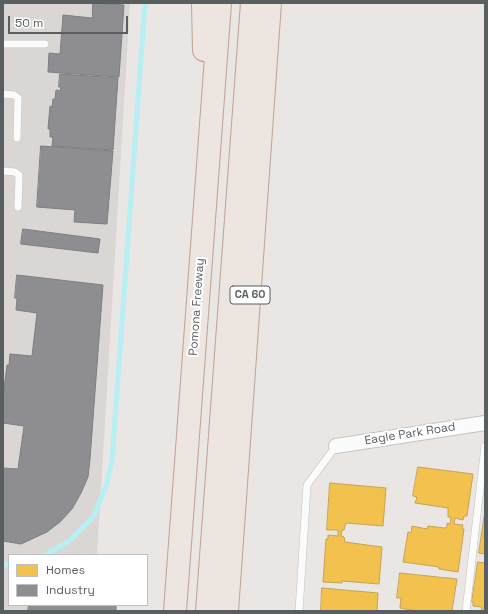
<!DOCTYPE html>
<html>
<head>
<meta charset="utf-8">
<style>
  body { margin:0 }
  #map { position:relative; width:488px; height:614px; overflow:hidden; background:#e9e6e3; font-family:"Space Grotesk",sans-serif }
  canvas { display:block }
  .frame { position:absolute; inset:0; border:4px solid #595f61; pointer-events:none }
  .legend { position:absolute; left:8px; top:554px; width:140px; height:52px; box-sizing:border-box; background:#fff; border:1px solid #bdbfc0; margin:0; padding:5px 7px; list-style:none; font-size:12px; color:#595f61 }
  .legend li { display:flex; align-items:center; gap:8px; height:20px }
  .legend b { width:20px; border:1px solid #bdbfc0 }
  .scale { position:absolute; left:8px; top:16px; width:120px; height:18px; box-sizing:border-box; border:2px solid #595f61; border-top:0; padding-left:5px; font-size:12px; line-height:14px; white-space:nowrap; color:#595f61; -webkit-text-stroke:3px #fff; paint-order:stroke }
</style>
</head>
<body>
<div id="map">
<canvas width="488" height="614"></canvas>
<div class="frame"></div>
<ul class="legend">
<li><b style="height:11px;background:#f2c14e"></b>Homes</li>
<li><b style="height:11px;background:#8d8d92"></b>Industry</li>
</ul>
<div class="scale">50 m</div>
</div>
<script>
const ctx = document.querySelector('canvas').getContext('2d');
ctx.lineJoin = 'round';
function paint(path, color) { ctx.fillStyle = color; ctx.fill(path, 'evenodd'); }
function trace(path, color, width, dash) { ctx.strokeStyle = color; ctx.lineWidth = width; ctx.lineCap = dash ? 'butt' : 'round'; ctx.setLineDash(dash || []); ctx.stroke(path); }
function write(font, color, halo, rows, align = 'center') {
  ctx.font = font + ' "Space Grotesk",sans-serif'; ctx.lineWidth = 4; ctx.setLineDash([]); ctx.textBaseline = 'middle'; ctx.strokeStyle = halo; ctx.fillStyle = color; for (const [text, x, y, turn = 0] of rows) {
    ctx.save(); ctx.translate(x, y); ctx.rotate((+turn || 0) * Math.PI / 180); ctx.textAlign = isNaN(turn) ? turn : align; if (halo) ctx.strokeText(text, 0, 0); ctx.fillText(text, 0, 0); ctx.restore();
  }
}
const industrial = new Path2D(`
  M3,3H130L97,555H9V605H94V611H3Z`);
const homes = new Path2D(`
  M418,467L473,474L467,516H464L463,520L455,518L454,524L463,525L462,529H464L458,572L439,569V567L403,562L408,532L411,533L412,526L427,529L428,526L445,528L447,527V523L450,524L451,517H448V508L415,503L417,497L413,496Z
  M330,483L386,488L383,526L346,523L344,530H342L341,536L344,537L345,542L382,547L379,584L342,581V583L323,582L326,539H328V535L338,536V530H327Z
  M485,511V554L479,553Z
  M478,562L485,563V611H481L482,607L473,606V602H472Z
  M400,573L457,579L452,611H417L400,608L401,598H397Z
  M322,588L378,593L377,611H321Z`);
const industry = new Path2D(`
  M93,3L124,5L119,77L48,72L49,53L60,54L63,15L92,18Z
  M60,74L118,78L113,150L52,146L53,137H50V129H48L50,106L52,107L53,99H55L56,90L60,91L61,87H59Z
  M41,146L113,151L107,224L74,222L75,210L37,207Z
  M23,229L100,239L98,253L21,244Z
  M17,275L103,285L90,459L88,477L81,493L72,509L60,522L47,532L21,544L3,541V468L18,469L24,426L3,423V397L7,365H9L10,354L32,356L37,313L16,310L17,298H15Z
  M29,605H116V611H28Z`);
const stream = new Path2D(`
  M45,555L69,541L94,516L106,486L112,461L145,3
  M3,565H9`);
const service = new Path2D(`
  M3,44H45
  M3,94L14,95L18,98L17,138
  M3,171L15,172L19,175L18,207
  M299,611L307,485L336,446
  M466,611L485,446`);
const minor = new Path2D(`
  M336,446L485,423`);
const motorway = new Path2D(`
  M203,3L204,50
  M175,611L220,3
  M207,611L252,3
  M227,611L270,3`);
const shields = [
  [250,295,40]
];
const shieldNames = [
  ["CA 60",250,295]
];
const streetNames = [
  ["Pomona Freeway",197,307,-86],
  ["Eagle Park Road",410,434,-9]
];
paint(industrial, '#dad6d4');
paint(homes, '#f2c14e');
trace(homes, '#c4a454', 1);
paint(industry, '#8d8d92');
trace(industry, '#7d7f83', 1);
trace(stream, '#b6eff4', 5);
trace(service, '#c3c4c3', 8);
trace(minor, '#c3c4c3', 16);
trace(motorway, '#c0a292', 24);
trace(service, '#fcfbfb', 7);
trace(minor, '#fcfbfb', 14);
trace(motorway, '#ede5e0', 22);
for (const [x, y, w] of shields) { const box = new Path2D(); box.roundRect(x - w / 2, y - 9, w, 18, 3); ctx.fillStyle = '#fff'; ctx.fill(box); trace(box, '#595f61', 1); }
write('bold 11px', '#595f61', null, shieldNames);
write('12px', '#595f61', '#fff', streetNames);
</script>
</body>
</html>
